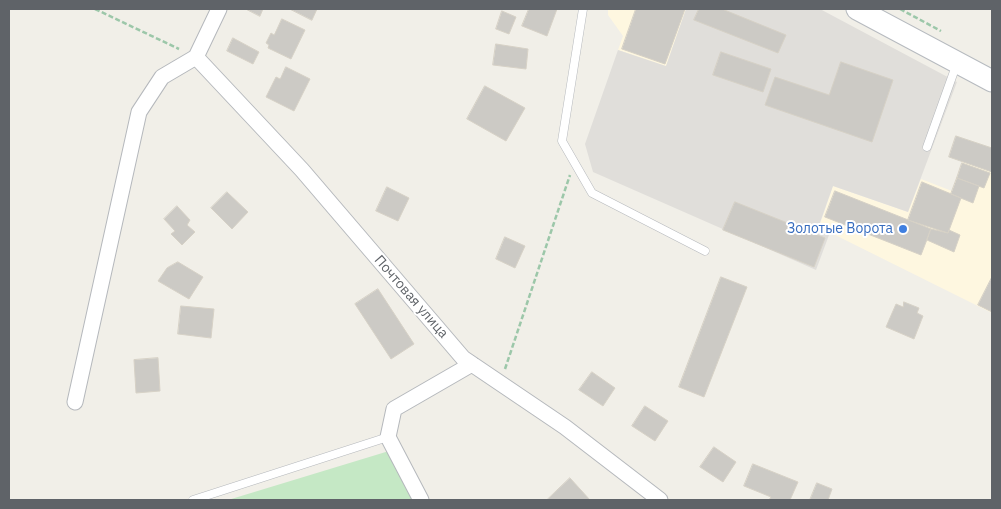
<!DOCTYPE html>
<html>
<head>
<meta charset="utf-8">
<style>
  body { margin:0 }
  #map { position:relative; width:1001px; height:509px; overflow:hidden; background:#f1efe8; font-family:"IBM Plex Sans",sans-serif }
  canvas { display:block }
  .frame { position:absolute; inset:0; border:10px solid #5f6368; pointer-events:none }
</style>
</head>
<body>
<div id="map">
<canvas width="1001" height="509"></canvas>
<div class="frame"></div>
</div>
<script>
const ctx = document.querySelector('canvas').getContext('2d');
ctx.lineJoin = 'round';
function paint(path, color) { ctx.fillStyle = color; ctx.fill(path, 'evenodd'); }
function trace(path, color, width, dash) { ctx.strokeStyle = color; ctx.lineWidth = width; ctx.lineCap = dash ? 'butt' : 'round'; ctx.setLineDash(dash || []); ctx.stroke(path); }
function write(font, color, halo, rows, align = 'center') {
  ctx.font = font + ' "IBM Plex Sans",sans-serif'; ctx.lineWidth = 4; ctx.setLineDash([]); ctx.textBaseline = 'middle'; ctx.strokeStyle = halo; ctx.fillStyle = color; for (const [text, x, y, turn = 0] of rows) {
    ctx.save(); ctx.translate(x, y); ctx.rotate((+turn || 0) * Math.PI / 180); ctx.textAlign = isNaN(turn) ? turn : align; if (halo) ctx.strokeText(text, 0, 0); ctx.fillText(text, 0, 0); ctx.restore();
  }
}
const commercial = new Path2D(`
  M608,9H686L666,67L618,50L623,36L608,15Z
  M962,162L992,172V313L819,227L833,186L908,212L921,179L952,191Z`);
const industrial = new Path2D(`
  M686,9H820L957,82L908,212L833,186L817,231L829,235L816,270L593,172L585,144L618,50L666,66Z`);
const green = new Path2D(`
  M389,451L415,500H228Z`);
const building = new Path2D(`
  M246,9H263L260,16Z
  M290,9H317L312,20Z
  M529,9H557L547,36L522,26Z
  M636,9H685L665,64L622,49Z
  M699,9H722L786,35L778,53L694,20Z
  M502,11L516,17L509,34L496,29Z
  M282,19L305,30L291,59L268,48L269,45L266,43L271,33L274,35Z
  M233,38L259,52L253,64L227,51Z
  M496,44L528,49L526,69L493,65Z
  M721,52L771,69L763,92L713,75Z
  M841,62L893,80L872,142L765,105L775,77L829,95Z
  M286,67L310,79L294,111L266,97L276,77L280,79Z
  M485,86L525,108L506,141L467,119Z
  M956,136L992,148V172L949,157Z
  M962,163L990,173L984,188L957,178Z
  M957,178L979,186L973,203L951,194Z
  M922,182L961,198L948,233L908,220Z
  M387,187L409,198L398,221L376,211Z
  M835,191L931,229L921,255L825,217Z
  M227,192L248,212L232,229L211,208Z
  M735,202L825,238L814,267L723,230Z
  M177,206L190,220L187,225L195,232L182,245L171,234L175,231L164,219Z
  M931,229L948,233L949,230L960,235L954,252L927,240Z
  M505,237L525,246L515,268L496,259Z
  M178,262L203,277L189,299L158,281L167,268Z
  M721,277L747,287L704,397L679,387Z
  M992,277V312L978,305Z
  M378,289L414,344L391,359L355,304Z
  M904,302L919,308L917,313L923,316L914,339L886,327L896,304L903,307Z
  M181,306L214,309L211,338L178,334Z
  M158,358L160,391L136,393L134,360Z
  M592,372L615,388L603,406L579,390Z
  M645,406L668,421L655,441L632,426Z
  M714,447L736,462L723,482L700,467Z
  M753,464L798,482L790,500H769L771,497L744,486Z
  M570,478L590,500H547Z
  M817,483L832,489L828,500H810Z`);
const path = new Path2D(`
  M95,9L179,49
  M900,9L941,31
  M505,369L570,175`);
const lane = new Path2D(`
  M583,9L562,141L592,193L705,251
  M927,147L957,63
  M193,500L388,437`);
const street = new Path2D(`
  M196,57L302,170L463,358L565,427L660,500
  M75,402L139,112L162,77L196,57L219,9
  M421,500L388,437L394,409L472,364`);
const secondary = new Path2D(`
  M857,9L992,81`);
const markers = [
  [903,229,5,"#3f7fe0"]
];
const shopNames = [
  ["Золотые Ворота",893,229]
];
const streetNames = [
  ["Почтовая улица",411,297,49]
];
paint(commercial, '#fef7e0');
paint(industrial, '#e0deda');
paint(green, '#c5e8c5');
paint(building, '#cccac5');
trace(building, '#d6d1c6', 1);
trace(lane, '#b5b8bc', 9);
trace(street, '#b5b8bc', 17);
trace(secondary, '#b6babf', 23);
trace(path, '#9cc7a9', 2.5, [5, 2.5]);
trace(lane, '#fff', 8);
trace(street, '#fff', 15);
trace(secondary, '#fff', 21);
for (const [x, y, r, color] of markers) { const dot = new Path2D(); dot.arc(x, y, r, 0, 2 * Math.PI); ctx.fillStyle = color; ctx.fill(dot); trace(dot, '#fff', 2); }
write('14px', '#366cbe', '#fff', shopNames, 'right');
write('14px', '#5f6368', '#fff', streetNames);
</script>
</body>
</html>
